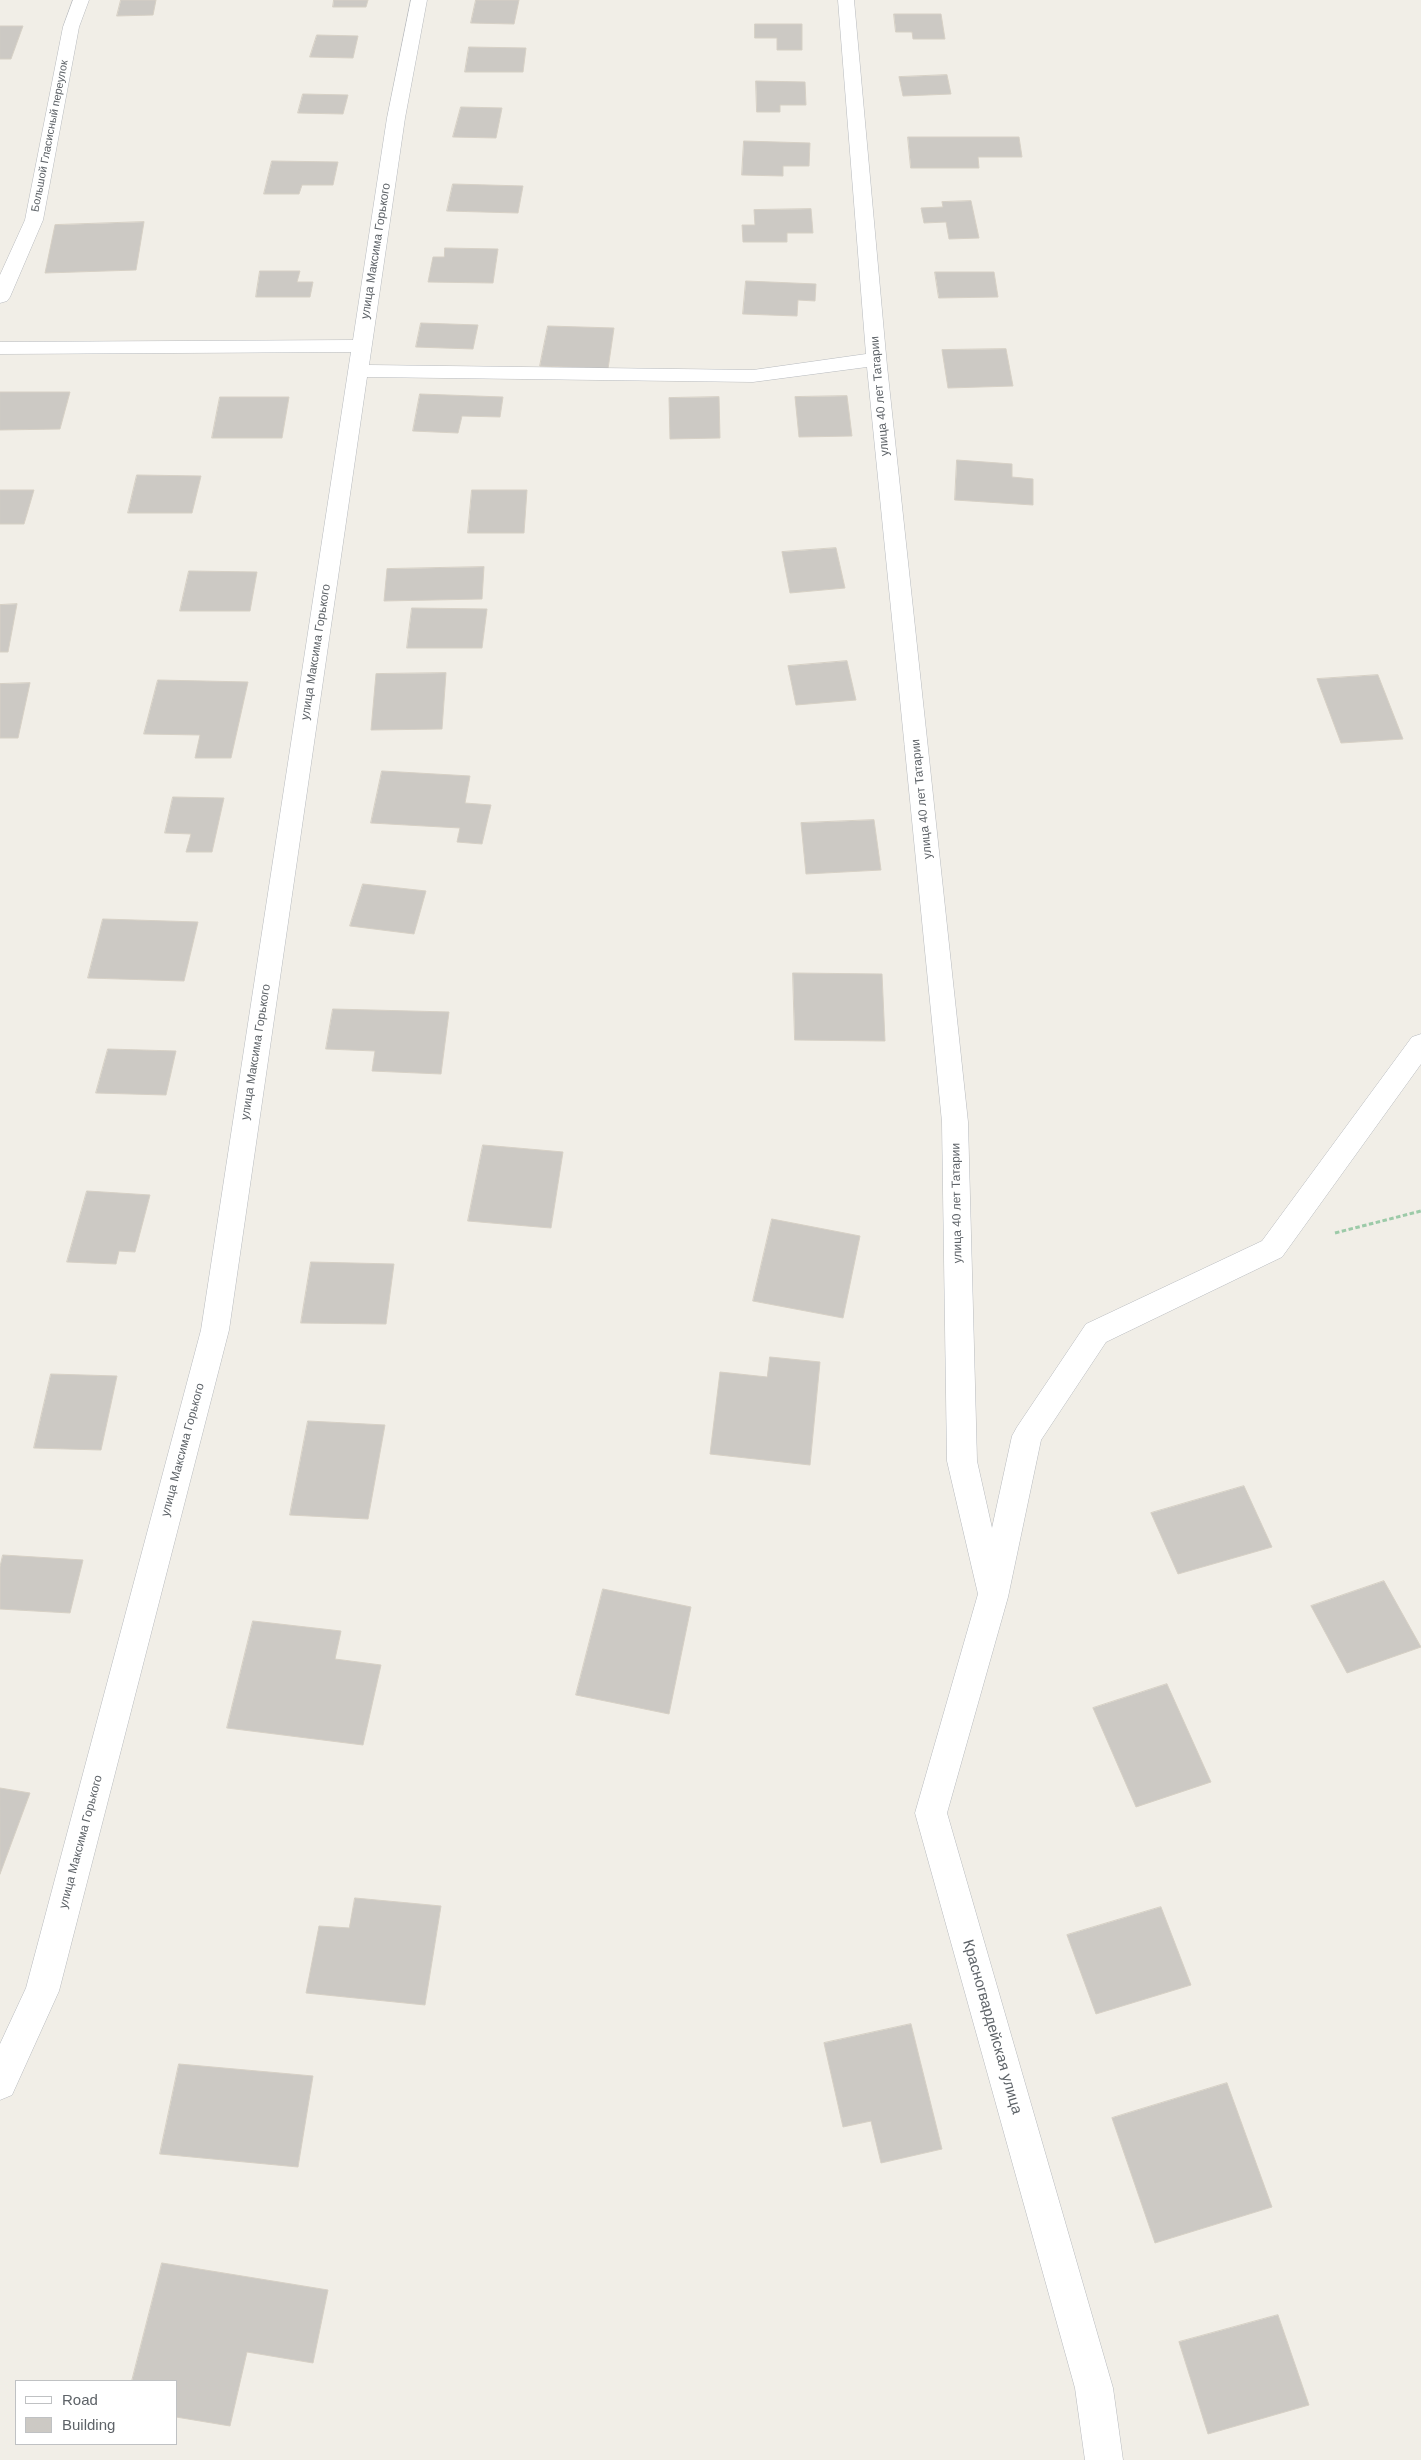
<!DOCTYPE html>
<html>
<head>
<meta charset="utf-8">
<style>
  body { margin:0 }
  #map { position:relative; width:1421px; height:2460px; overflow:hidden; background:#f1eee7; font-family:Arial,sans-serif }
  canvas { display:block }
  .legend { position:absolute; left:15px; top:2380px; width:162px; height:65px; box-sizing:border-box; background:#fff; border:1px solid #bfc1c3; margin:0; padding:6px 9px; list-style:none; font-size:15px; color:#5e6368 }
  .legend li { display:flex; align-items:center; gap:10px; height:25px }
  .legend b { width:25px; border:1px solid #bfc1c3 }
</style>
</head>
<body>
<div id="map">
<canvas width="1421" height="2460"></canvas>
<ul class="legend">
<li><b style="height:6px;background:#fff"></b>Road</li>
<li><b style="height:14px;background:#ccc9c4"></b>Building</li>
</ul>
</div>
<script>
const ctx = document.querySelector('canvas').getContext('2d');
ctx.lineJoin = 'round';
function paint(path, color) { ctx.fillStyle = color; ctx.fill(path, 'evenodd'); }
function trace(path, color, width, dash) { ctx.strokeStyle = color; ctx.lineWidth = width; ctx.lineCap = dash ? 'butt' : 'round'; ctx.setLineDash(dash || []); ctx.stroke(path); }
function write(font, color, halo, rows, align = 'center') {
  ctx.font = font + ' Arial,sans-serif'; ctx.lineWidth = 4; ctx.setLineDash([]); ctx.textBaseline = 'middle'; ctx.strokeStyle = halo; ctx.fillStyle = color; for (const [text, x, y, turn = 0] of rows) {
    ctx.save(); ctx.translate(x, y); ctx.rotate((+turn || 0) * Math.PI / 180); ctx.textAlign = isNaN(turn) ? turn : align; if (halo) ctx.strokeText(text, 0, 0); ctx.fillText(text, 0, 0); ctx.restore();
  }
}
const building = new Path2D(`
  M121,0H156L153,15L117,16Z
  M334,0H368L366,7H333Z
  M476,0H519L514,24L471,23Z
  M894,14H941L945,39H913L912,32H896Z
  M755,24H802V50H777V38H755Z
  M0,26H23L11,59H0Z
  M317,35L358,36L353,58L310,57Z
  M469,47L526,48L523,72H465Z
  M947,75L951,94L903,96L899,77Z
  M756,81L805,82L806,105H780V112H757Z
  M303,94L348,95L343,114L298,113Z
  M461,107L502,108L496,138L453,137Z
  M908,137H1019L1022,157H978L979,168H911Z
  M744,141L810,143L809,166H783V176L742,175Z
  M272,161L338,162L333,185H302L299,194H264Z
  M453,184L523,186L518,213L447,211Z
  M971,201L979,238L949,239L946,222L924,223L921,208L943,207L942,202Z
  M811,209L813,233H787V242H743L742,225H755L754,210Z
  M144,222L136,270L45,273L55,225Z
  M445,248L498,249L493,283L428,282L433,257H444Z
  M260,271H300L297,282H313L310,297H256Z
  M935,272H994L998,297L939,298Z
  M746,281L816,284L815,301L798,300L797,316L743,314Z
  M421,323L478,325L473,349L416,347Z
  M548,326L614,328L608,369L540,366Z
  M1006,349L1013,386L948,388L942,350Z
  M0,392H70L60,429L0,430Z
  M420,394L503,397L500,417L462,416L458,433L413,431Z
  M847,396L852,436L799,437L795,397Z
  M220,397H289L282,438H212Z
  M719,397L720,438L670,439L669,398Z
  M957,460L1012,464V477L1033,479V505L955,500Z
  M137,475L201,476L192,513H128Z
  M0,490H34L24,524H0Z
  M472,490H527L524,533H468Z
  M836,548L845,588L790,593L782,552Z
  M484,567L482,599L384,601L387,569Z
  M189,571L257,572L250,611H180Z
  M17,604L8,652H0V605Z
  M412,608L487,609L482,648H407Z
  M847,661L856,700L796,705L788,666Z
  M446,673L442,729L371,730L376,674Z
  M1378,675L1403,739L1341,743L1317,679Z
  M158,680L248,682L231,758H195L200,735L144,734Z
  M30,683L18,738H0V684Z
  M382,771L470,776L465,803L491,805L482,844L457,842L460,828L371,823Z
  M173,797L224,798L212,852H186L191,834L165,833Z
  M874,820L881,870L806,874L801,823Z
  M363,884L426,891L414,934L350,926Z
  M103,919L198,922L184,981L88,978Z
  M793,973L882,974L885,1041L795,1040Z
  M333,1009L449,1012L441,1074L372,1071L375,1051L326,1049Z
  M108,1049L176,1051L166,1095L96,1093Z
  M483,1145L563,1152L551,1228L468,1221Z
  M87,1191L150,1195L135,1252L119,1251L116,1264L67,1262Z
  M772,1219L860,1236L843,1318L753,1301Z
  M311,1262L394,1264L386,1324L301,1323Z
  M770,1357L820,1362L810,1465L710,1454L720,1372L767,1377Z
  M51,1374L117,1376L101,1450L34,1448Z
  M308,1421L385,1425L368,1519L290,1515Z
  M1244,1486L1272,1547L1178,1574L1151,1513Z
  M3,1555L83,1560L70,1613L0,1609V1567Z
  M1384,1581L1421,1647L1347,1673L1311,1606Z
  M603,1589L691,1607L669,1714L576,1695Z
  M253,1621L341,1631L335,1659L381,1665L363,1745L227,1728Z
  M1167,1684L1211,1782L1136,1807L1093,1708Z
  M0,1788L30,1793L0,1874Z
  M355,1898L441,1906L425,2005L306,1993L319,1926L349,1928Z
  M1161,1907L1191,1985L1096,2014L1067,1935Z
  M911,2024L942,2149L881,2163L871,2121L843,2127L824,2043Z
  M179,2064L313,2076L298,2167L160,2154Z
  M1227,2083L1272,2207L1155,2243L1112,2118Z
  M162,2263L328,2290L313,2363L247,2352L230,2426L176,2417V2381H132Z
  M1278,2315L1309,2405L1208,2434L1179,2342Z`);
const path = new Path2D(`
  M1335,1233L1421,1211`);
const minor = new Path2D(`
  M73,0H89L79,27L43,220L10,297L7,301L0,303V275L25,220L63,27Z
  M411,0H427L405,118L369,365L753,370L866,354L838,0H854L887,366L968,1122L977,1461L992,1528L1012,1436L1017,1427L1086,1324L1262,1241L1412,1037L1421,1034V1064L1282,1257L1106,1342L1041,1440L1008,1597L947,1813L1113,2388L1123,2460H1085L1075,2388L915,1813L978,1594L947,1461L942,1122L867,367L753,382L367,377L229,1330L59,1991L12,2095L0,2100V2044L26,1988L201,1330L351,352L0,354V342L353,340L387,118Z`);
const farStreetnames = [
  ["Большой Гласисный переулок",50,136,-79]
];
const streetNames = [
  ["улица Максима Горького",376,251,-81],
  ["улица 40 лет Татарии",880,396,-95],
  ["улица Максима Горького",316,652,-81],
  ["улица 40 лет Татарии",922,799,-96],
  ["улица Максима Горького",256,1052,-81],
  ["улица 40 лет Татарии",957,1203,-91],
  ["улица Максима Горького",183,1450,-75],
  ["улица Максима Горького",81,1842,-75]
];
const nearStreetnames = [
  ["Красногвардейская улица",992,2027,74]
];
paint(building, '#ccc9c4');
trace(building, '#d6d0c5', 1);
trace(minor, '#b7babe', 1);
trace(path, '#9ccaa8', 3, [4.5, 2.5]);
paint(minor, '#fff');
write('11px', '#5e6368', '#fff', farStreetnames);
write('12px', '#5e6368', '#fff', streetNames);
write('15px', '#5e6368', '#fff', nearStreetnames);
</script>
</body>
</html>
